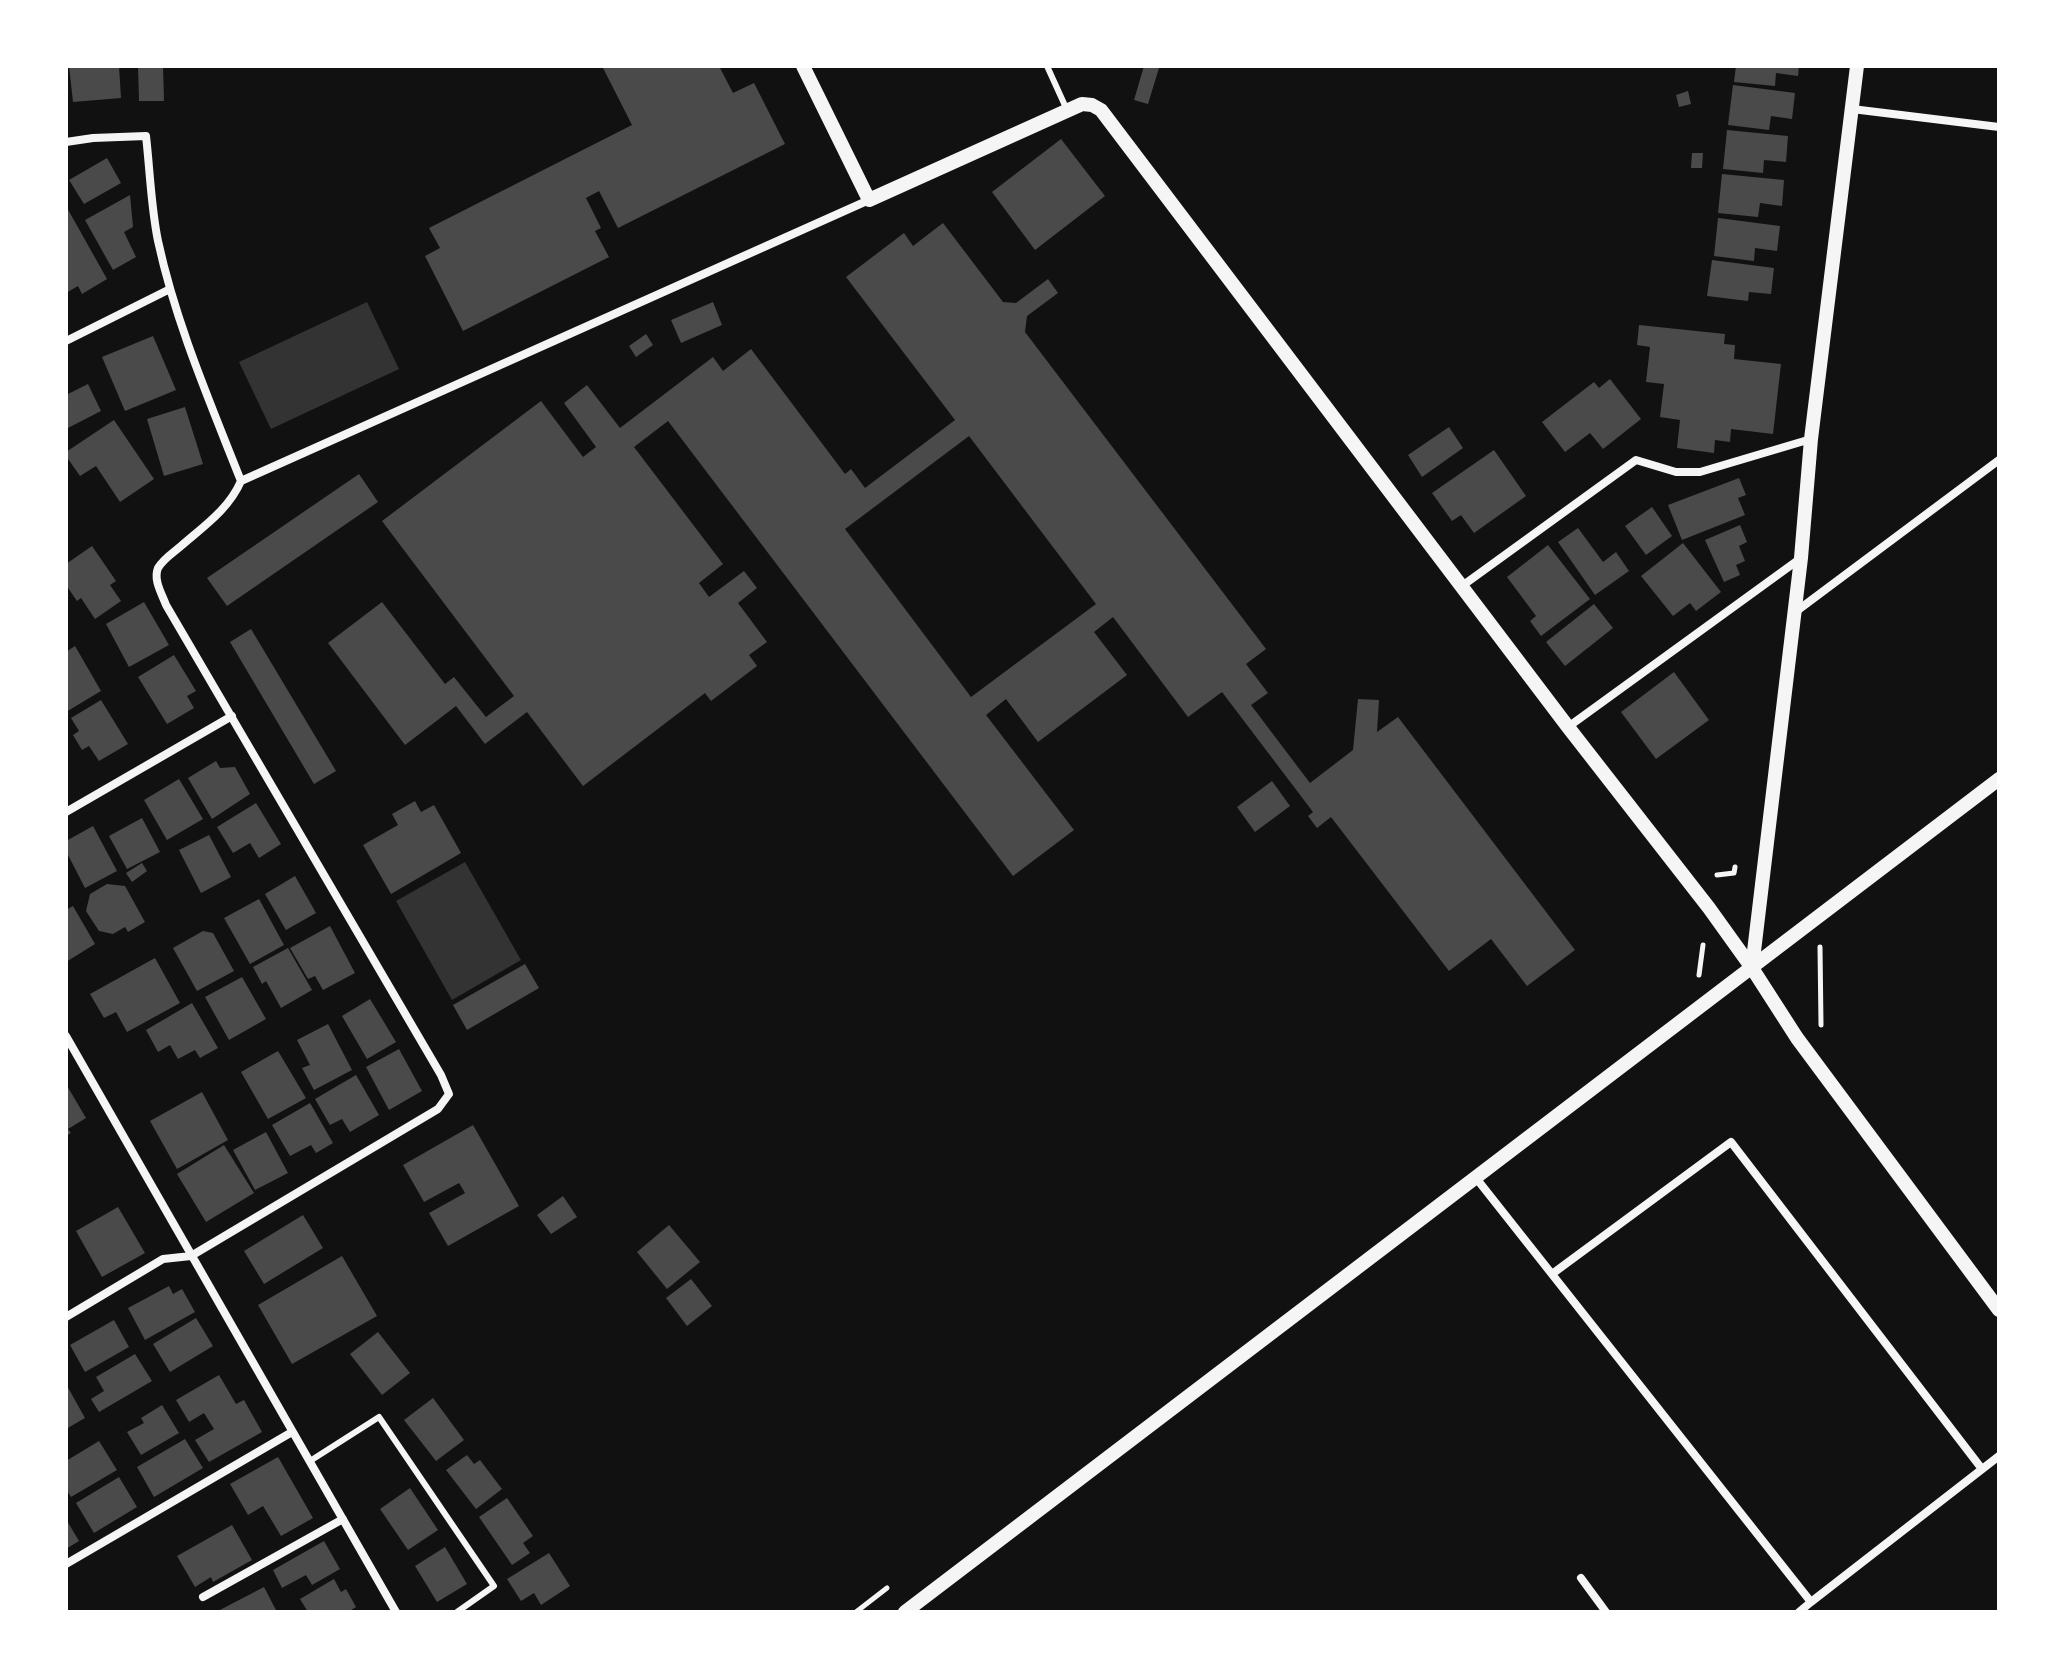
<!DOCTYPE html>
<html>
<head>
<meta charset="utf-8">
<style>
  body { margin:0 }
  #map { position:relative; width:2065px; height:1678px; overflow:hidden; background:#111; font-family:Overpass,sans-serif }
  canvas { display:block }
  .frame { position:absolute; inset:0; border:68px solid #fff; pointer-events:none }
</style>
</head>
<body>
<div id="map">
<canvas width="2065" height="1678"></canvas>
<div class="frame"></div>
</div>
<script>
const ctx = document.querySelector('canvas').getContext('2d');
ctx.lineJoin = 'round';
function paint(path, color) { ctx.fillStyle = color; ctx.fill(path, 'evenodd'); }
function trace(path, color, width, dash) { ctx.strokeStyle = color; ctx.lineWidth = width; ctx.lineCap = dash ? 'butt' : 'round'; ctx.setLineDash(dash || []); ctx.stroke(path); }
const water = new Path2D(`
  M367,302L399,369L271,429L239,362Z
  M465,862L521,960L452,1000L396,901Z`);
const building = new Path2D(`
  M69,66H119L121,98L73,102Z
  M138,66H163L164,101H139Z
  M602,66H719L733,93L754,83L785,144L618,228L599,191L586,198L601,228L595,231L609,257L463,331L425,256L440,248L429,228L632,125Z
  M1144,66L1159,68L1148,104L1134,100Z
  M1736,66H1799L1798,76L1776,73L1775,86L1734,82Z
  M1733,85L1795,93L1792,119L1771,116L1769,130L1728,125Z
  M1688,91L1691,104L1679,107L1676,95Z
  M1727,130L1788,136L1786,162L1764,160L1763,173L1723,169Z
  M1061,139L1105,196L1035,250L992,192Z
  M1692,153H1703L1702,168H1691Z
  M107,158L121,183L84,204L69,180Z
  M1722,174L1784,180L1782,206L1760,203L1758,217L1718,213Z
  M130,195L133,227L124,232L136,257L113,270L85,220Z
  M66,206L107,279L82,294L78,286L66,293Z
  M1718,218L1780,226L1777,251L1755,248L1754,261L1714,256Z
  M943,223L1003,302L1016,303L1048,279L1058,293L1027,316L1025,332L1266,649L1246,664L1268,693L1251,705L1310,783L1353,750L1358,699L1379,700L1377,732L1398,717L1575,950L1527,986L1491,939L1449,971L1331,817L1317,828L1308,816L1313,812L1222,692L1188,717L1113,617L1094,632L1127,675L1038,742L1006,699L986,715L1074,830L1013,876L668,421L634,447L723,564L699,583L709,597L744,571L757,588L738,603L767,642L749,655L757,666L711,701L705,693L583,786L527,712L485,744L456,706L405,745L328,643L382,602L445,684L454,677L486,717L514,696L382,521L541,401L583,457L596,447L564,403L587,385L620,428L713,357L723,371L751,349L845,474L851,469L865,488L955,420L846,277L904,233L913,246ZM969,436L1096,604L971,697L845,529Z
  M1712,260L1774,268L1771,294L1749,292L1748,301L1707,296Z
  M713,302L722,325L681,343L671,320Z
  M1639,325L1725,334L1724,344L1735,345L1734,359L1781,364L1773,434L1731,429L1730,442L1715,440L1714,453L1677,448L1680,420L1660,417L1664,384L1646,382L1650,347L1637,345Z
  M646,334L653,345L636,357L629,346Z
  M153,336L176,390L125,411L102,357Z
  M1610,379L1641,419L1603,449L1590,433L1565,452L1542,422L1594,382L1599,388Z
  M88,384L101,411L66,429V395Z
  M185,407L203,464L164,476L147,419Z
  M114,420L154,479L120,502L96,466L80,476L66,456V452Z
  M1449,427L1463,448L1422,477L1408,455Z
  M1494,450L1526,496L1474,533L1461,515L1452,521L1432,493Z
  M359,474L378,502L227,606L207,578Z
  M1739,478L1746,495L1738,498L1745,515L1682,540L1668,505Z
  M1652,507L1672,536L1646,555L1625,526Z
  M1740,525L1747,542L1739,546L1745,561L1736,565L1740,575L1724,582L1705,540Z
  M1578,528L1603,562L1616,552L1629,571L1595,595L1558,542Z
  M1683,543L1721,592L1696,611L1690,603L1673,616L1641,576Z
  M1548,545L1590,599L1541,636L1530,621L1536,616L1507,577Z
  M92,546L116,581L110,585L121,601L95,619L81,598L77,601L66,585V564Z
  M144,602L169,645L129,667L106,624Z
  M1594,604L1613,628L1565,666L1546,642Z
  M251,629L336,771L314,784L230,642Z
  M75,646L101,691L66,712V652Z
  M174,655L196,691L187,696L194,708L167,724L138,677Z
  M1674,672L1709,720L1656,759L1621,712Z
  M101,700L128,744L99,761L89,746L82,750L73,735L79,731L71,718Z
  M216,761L220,768L235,767L250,794L212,819L188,778Z
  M179,779L203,819L167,840L144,800Z
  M1272,781L1290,806L1255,832L1237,807Z
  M415,801L421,812L434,805L461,853L391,894L363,845L398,825L392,814Z
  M256,803L281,844L259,858L250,843L233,853L217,827Z
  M142,818L160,852L127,869L109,836Z
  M93,826L117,871L85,888L66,851V841Z
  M209,835L231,877L201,893L179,850Z
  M142,863L147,871L132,882L126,873Z
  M295,876L316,913L286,930L265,894Z
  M107,884L125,886L145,922L128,932L125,927L113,934L99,931L86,911L90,894Z
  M259,899L284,945L250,964L224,918Z
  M73,906L95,944L66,962V910Z
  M330,926L355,973L323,990L315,976L308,979L290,948Z
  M203,931L213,933L234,971L197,991L173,948Z
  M288,948L312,990L281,1008L266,981L262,984L253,967Z
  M155,958L180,1003L127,1032L116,1012L104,1018L90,994Z
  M525,964L539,988L467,1030L453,1005Z
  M242,977L266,1019L229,1040L205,997Z
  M370,999L396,1042L367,1059L342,1016Z
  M192,1003L218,1048L200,1058L195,1050L178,1059L170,1045L158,1052L146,1030Z
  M328,1024L352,1070L314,1090L302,1068L310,1065L297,1040Z
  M399,1049L422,1091L389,1110L366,1067Z
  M278,1051L306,1098L268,1119L241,1072Z
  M356,1075L379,1115L350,1132L342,1119L330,1125L315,1099Z
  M66,1084L86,1118L68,1129L71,1133L66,1136Z
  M202,1092L228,1140L177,1169L150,1121Z
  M310,1103L333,1143L316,1153L311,1145L290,1156L272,1125Z
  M473,1125L519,1206L448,1246L429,1213L465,1193L459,1183L424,1202L403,1165Z
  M266,1132L288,1173L255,1190L233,1150Z
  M224,1145L254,1193L206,1222L177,1174Z
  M563,1196L577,1217L551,1234L537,1215Z
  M118,1207L145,1253L102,1277L76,1231Z
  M303,1215L323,1248L264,1284L244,1251Z
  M669,1225L700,1262L667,1289L637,1252Z
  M342,1256L377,1316L292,1364L258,1305Z
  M691,1279L712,1306L687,1326L666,1298Z
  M169,1286L173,1294L182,1289L195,1312L145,1340L128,1308Z
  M196,1318L213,1346L170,1372L153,1344Z
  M114,1320L129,1347L85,1372L70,1345Z
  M378,1332L410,1373L382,1395L350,1354Z
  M135,1354L152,1381L99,1412L91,1399L104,1391L96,1377Z
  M219,1375L236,1404L244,1400L262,1432L209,1462L195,1440L214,1429L204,1413L189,1422L176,1400Z
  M66,1384L85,1418L66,1429Z
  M433,1398L464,1440L436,1461L404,1420Z
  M162,1405L179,1433L141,1455L127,1432L144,1423L141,1418Z
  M185,1439L203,1468L154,1497L137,1467Z
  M99,1441L117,1470L71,1497L66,1489V1461Z
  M467,1455L474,1464L480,1460L502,1489L476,1509L446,1470Z
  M278,1457L313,1518L281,1536L263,1506L248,1515L230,1484Z
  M119,1477L137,1507L94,1533L76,1503Z
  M410,1488L438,1530L408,1550L380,1509Z
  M507,1498L533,1536L523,1543L530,1553L512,1565L479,1517Z
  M66,1519L79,1541L66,1549Z
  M232,1525L252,1560L213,1582L211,1577L195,1587L177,1556Z
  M324,1541L340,1569L312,1585L306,1575L282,1588L273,1570Z
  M445,1547L467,1584L437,1602L415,1566Z
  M549,1553L570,1586L541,1605L534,1593L521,1601L507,1579Z
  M334,1579L341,1592L346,1589L356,1607L348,1612H308L300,1599Z
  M264,1587L277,1612H216Z`);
const path = new Path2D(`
  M1717,875L1734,873L1735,867
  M1820,947L1821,1025
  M1699,975L1703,945
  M856,1612L887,1588`);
const service = new Path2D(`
  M1047,66L1067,110
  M310,1461L379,1417L494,1586L457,1612`);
const minor = new Path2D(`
  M1852,109L1999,127
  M66,142L93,138L146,136C150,171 151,207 158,241C176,324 210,402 241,481
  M66,341L170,289
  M1462,586L1636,460L1676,472H1700L1811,439
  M1794,613L1999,460
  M1568,727L1801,558
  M66,812L232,716
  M66,1036L396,1612
  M1476,1178L1811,1602L1999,1456
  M1552,1274L1731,1142L1982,1469
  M66,1317L163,1259L191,1256L438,1109L449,1094L441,1075L166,605C162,594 153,580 158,568C163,559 174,552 181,546C204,526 229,509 241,481L869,200
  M66,1564L292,1432
  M1581,1578L1606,1612
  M203,1597L343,1519
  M1799,1612L1811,1602`);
const tertiary = new Path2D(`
  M803,66L869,200L1082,104L1092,105L1101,110L1568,727L1709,908L1752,968L1797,1038L1999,1310
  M1752,968L1801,558L1811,439L1857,66
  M905,1612L1999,779`);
paint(water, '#333');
paint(building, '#4a4a4a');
trace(path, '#f5f5f5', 5);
trace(service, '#f5f5f5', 6);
trace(minor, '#f5f5f5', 8);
trace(tertiary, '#f5f5f5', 14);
</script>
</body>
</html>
